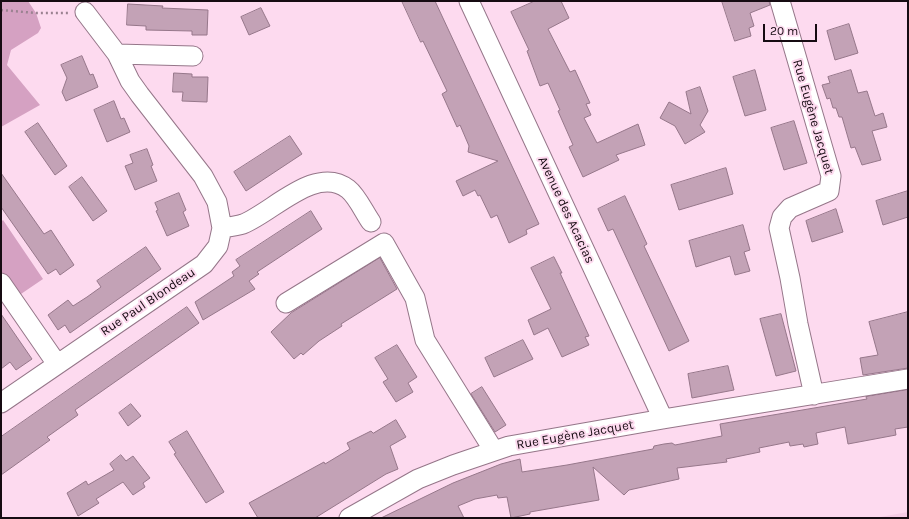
<!DOCTYPE html>
<html>
<head>
<meta charset="utf-8">
<style>
  body { margin:0 }
  #map { position:relative; width:909px; height:519px; overflow:hidden; background:#fddaef; font-family:Karla,sans-serif }
  canvas { display:block }
  .frame { position:absolute; inset:0; border:2px solid #160b12; pointer-events:none }
  .scale { position:absolute; left:763px; top:24px; width:54px; height:18px; box-sizing:border-box; border:2px solid #160b12; border-top:0; padding-left:5px; font-size:12px; line-height:14px; white-space:nowrap; color:#160b12; -webkit-text-stroke:3px #fddaef; paint-order:stroke }
</style>
</head>
<body>
<div id="map">
<canvas width="909" height="519"></canvas>
<div class="frame"></div>
<div class="scale">20 m</div>
</div>
<script>
const ctx = document.querySelector('canvas').getContext('2d');
ctx.lineJoin = 'round';
function paint(path, color) { ctx.fillStyle = color; ctx.fill(path, 'evenodd'); }
function trace(path, color, width, dash) { ctx.strokeStyle = color; ctx.lineWidth = width; ctx.lineCap = dash ? 'butt' : 'round'; ctx.setLineDash(dash || []); ctx.stroke(path); }
function write(font, color, halo, rows, align = 'center') {
  ctx.font = font + ' Karla,sans-serif'; ctx.lineWidth = 4; ctx.setLineDash([]); ctx.textBaseline = 'middle'; ctx.strokeStyle = halo; ctx.fillStyle = color; for (const [text, x, y, turn = 0] of rows) {
    ctx.save(); ctx.translate(x, y); ctx.rotate((+turn || 0) * Math.PI / 180); ctx.textAlign = isNaN(turn) ? turn : align; if (halo) ctx.strokeText(text, 0, 0); ctx.fillText(text, 0, 0); ctx.restore();
  }
}
const built = new Path2D(`
  M908,512V518H877L880,517Z`);
const green = new Path2D(`
  M1,1H28L36,13L41,28L38,33L11,50L7,65L40,105L1,127Z
  M3,220L43,279L18,296L1,271V222Z`);
const building = new Path2D(`
  M402,1H435L539,224L526,230L527,234L509,243L497,215L491,218L480,195L478,196L475,190L463,196L456,181L498,161L468,152L469,146L460,125L457,127L442,94L447,91L423,41L421,42Z
  M535,1H561L569,18L548,29L570,72L575,70L590,103L586,104L591,115L584,118L597,143L638,124L645,145L616,155L619,160L583,177L569,147L573,145L558,111L560,110L548,83L540,86L527,51L529,50L511,12Z
  M722,1H769L770,5L750,13L754,26L749,28L751,36L735,41Z
  M128,4L163,6L162,8L208,10L207,35H192V31L146,30V26L127,25Z
  M261,8L270,26L249,35L241,17Z
  M849,24L858,53L835,60L827,31Z
  M82,56L90,75L93,74L98,87L66,101L62,92L67,78L61,65Z
  M755,70L766,110L745,116L733,77Z
  M851,70L858,93L867,91L875,116L883,113L887,127L872,131L881,160L862,165L855,147L851,148L842,117H839L836,108H833L830,98L827,99L822,85L830,83L828,77Z
  M174,73L192,74V77H208L207,102L182,101L183,92H173Z
  M700,87L708,111L700,125L705,132L685,144L675,126L660,118L669,102L691,114L686,92Z
  M114,101L121,119L124,118L130,132L107,142L94,110Z
  M794,121L807,163L784,170L771,128Z
  M38,123L67,166L55,175L25,132Z
  M290,136L302,154L246,191L234,172Z
  M147,149L153,165L151,166L157,181L135,190L125,166L133,163L130,155Z
  M726,168L733,194L679,210L671,185Z
  M1,173L44,234L51,230L74,265L60,275L56,269L48,274L1,207Z
  M82,177L107,211L93,221L69,187Z
  M908,191V217L883,225L876,201Z
  M179,193L186,210L183,212L189,226L167,236L156,211L158,210L155,203Z
  M625,196L647,244L644,246L689,341L669,351L613,229L608,231L598,209Z
  M836,209L843,232L812,242L806,221Z
  M311,211L322,229L257,272L259,274L249,281L255,289L203,320L195,302L234,276L232,272L240,266L236,260Z
  M743,225L750,250L744,252L750,271L735,275L730,256L696,267L689,241Z
  M146,247L161,269L70,333L65,325L58,330L48,315L68,300L73,306L87,297L101,287L97,281Z
  M554,257L562,273H560L589,336L585,337L589,345L562,357L548,328L534,335L528,320L551,309L531,268Z
  M380,258L397,289L341,324L342,326L319,341L303,355L301,353L294,359L271,332L291,313Z
  M187,307L199,323L75,410L78,415L47,437L50,440L1,475V437Z
  M908,312V368L863,375L860,358L878,355L869,322Z
  M1,314L32,359L16,370L10,362L1,369Z
  M781,314L796,371L776,376L760,319Z
  M523,340L533,359L494,377L485,358Z
  M397,345L417,377L408,383L413,392L396,402L383,382L388,379L375,358Z
  M728,366L734,390L692,398L688,374Z
  M482,387L506,425L495,432L471,394Z
  M908,390V427L895,429L896,435L848,444L845,427L816,433L818,444L804,447L803,444L790,446L789,442L759,448L760,452L726,459L727,462L677,468L679,479L629,490L624,495L593,467L599,500L530,512V514L511,518L507,497L498,498L497,495L475,499L458,506L464,518H381L453,483L501,464L520,459L522,472L567,465L653,449L654,446L664,444L672,443L675,445L722,436L720,424L867,399L866,397Z
  M131,404L141,416L128,426L119,413Z
  M396,420L406,437L390,446L398,469L386,474L315,518H258L249,503L324,462L325,464L350,449L347,443L371,431L373,433Z
  M187,431L224,492L206,503L174,454L176,453L169,442Z
  M121,455L126,461L133,456L150,478L143,483L145,487L133,495L123,482L96,499L99,503L78,516L67,493L86,481L88,485L114,470L110,464Z`);
const path = new Path2D(`
  M1,10L36,13H68`);
const minor = new Path2D(`
  M469,1L663,419
  M780,1L831,176L829,191L790,208L782,217L779,228L790,278L798,324L814,395
  M85,12L117,54L130,81L140,95L203,176L217,202L222,228
  M117,54L193,56
  M1,283L57,364
  M286,303L384,243L415,298L425,340L430,348L494,451
  M1,403L204,264L218,246L222,228C229,227 237,226 243,224C273,212 316,164 348,189C357,196 364,212 371,222
  M349,518L418,479L453,465L509,446L663,419L908,379`);
const streetNames = [
  ["Rue Eugène Jacquet",813,117,74],
  ["Avenue des Acacias",566,210,65],
  ["Rue Paul Blondeau",148,302,-34],
  ["Rue Eugène Jacquet",575,435,-10]
];
paint(built, '#f5cce5');
paint(green, '#d5a1c2');
paint(building, '#c3a2b6');
trace(building, '#96778a', 1);
trace(minor, '#957689', 21);
trace(path, '#9b8291', 2.5, [2, 3]);
trace(minor, '#fff', 19);
write('13px', '#160b12', '#fddaef', streetNames);
</script>
</body>
</html>
